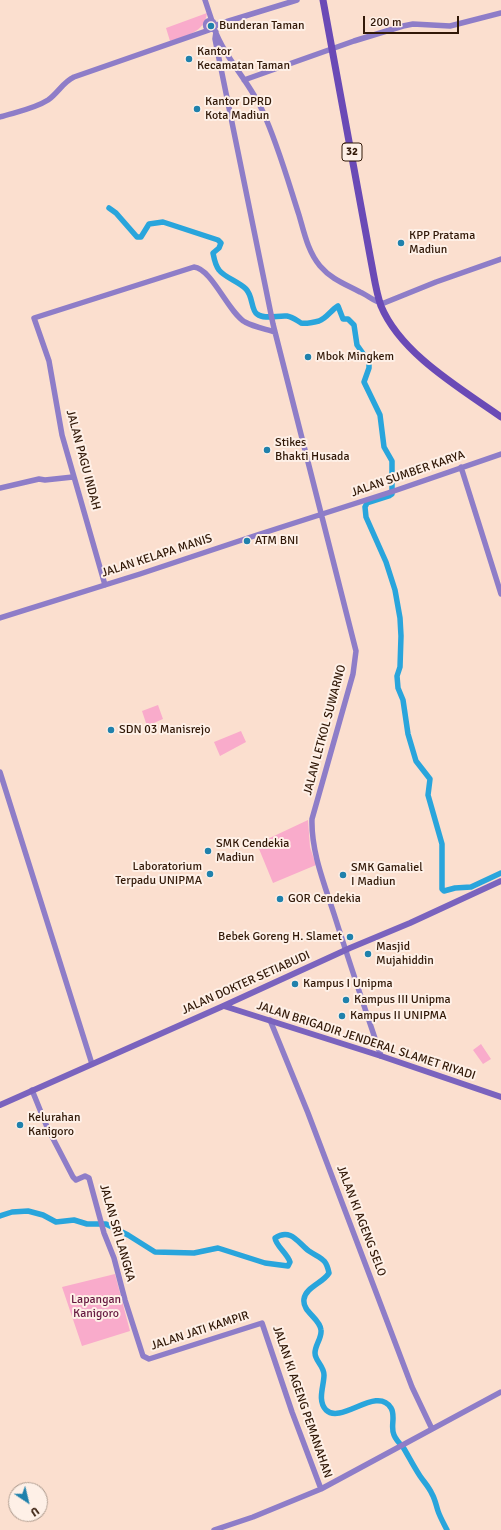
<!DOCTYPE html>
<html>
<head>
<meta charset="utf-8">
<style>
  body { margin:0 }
  #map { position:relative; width:501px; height:1530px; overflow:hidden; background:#fbdfcf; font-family:Signika,sans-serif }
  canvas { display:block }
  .north { position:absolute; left:8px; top:1482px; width:40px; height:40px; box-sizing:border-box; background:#fef0e7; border:1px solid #ac9a8d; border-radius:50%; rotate:145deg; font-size:11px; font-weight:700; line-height:16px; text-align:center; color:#311807 }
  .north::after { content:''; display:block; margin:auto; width:14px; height:18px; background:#1f81ac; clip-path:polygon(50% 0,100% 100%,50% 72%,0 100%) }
  .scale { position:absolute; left:363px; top:16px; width:96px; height:18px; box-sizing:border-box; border:2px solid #311807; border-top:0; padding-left:5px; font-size:12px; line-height:14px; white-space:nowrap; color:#311807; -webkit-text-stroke:3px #fef0e7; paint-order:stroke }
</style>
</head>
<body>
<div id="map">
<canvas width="501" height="1530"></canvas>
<div class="north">U</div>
<div class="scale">200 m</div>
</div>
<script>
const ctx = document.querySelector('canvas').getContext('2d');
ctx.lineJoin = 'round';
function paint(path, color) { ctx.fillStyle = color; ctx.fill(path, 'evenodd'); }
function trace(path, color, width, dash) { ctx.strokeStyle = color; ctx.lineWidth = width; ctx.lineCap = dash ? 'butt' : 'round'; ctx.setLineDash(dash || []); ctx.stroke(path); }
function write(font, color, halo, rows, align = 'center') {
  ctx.font = font + ' Signika,sans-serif'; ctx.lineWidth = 4; ctx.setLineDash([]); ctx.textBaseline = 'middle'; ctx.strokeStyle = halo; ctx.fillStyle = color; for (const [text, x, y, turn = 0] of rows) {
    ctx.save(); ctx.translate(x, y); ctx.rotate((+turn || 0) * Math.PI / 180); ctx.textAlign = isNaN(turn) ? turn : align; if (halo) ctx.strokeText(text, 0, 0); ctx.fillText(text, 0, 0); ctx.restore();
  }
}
const green = new Path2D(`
  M207,13C205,32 186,36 170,41L166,28Z
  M158,705L163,719L147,726L142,711Z
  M241,731L246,742L220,756L214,742Z
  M308,820L310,847L316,865L273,883L257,844Z
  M481,1044L491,1059L483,1064L473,1050Z
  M115,1274L130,1331L82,1346L62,1287Z`);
const river = new Path2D(`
  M109,208L116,213L137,237H141L149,224L163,222L218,240L221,243L219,248L213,253C214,258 215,265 219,270C224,277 239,282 246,289C253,296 251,310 257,314C265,320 278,315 287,316C293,317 296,320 301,323C305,324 315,322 319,321C327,318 331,310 338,306L343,319H348L354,325L357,345L369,362V368L364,382L380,415L384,447L392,461V494L389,496L367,503L365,507L366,517L386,562L395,590L400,618L401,636L400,667L397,676L398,688L403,700L408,734L416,761L430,779L428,795L442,844V889L444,891L455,888L471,887L501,873
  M0,1216L12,1212L28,1211L43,1215L56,1222L74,1220L87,1224H106L128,1235L155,1252L194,1253L218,1248L265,1263L288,1266L290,1262C287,1253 276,1246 275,1238C291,1227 299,1244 309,1251C321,1259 326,1258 329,1273C323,1283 306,1287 304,1299C302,1312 320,1318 321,1330C322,1338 315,1345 315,1353C315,1361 324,1366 324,1375C324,1386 317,1400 326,1410C341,1425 377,1385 391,1408C396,1416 390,1427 394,1435C396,1440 400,1444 403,1447C409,1457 414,1467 420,1476C424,1482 429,1487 432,1494C435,1499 436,1505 438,1511C440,1517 444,1524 447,1530`);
const secondary = new Path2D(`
  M205,0L212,21
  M205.5 25a4.5 4.5 0 1 1 9 0a4.5 4.5 0 1 1-9 0Z
  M214,27L219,24L297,0
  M214,28C225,59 250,82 263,112C278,145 288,181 299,215C304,232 308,252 320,266C331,279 345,284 360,292C368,295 376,304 384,303L436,282L501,259
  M216,32L215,39L273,324L356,651L353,674L312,819C311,851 324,883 334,914C349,961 365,1009 381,1056
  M244,80L354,41L403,26L413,24L450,26L501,13
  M0,117C16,112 34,109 48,100C58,93 63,82 74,77L209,30
  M461,467L501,594
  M0,488L39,479L45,480L73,477
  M105,585L62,435L49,361L34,318L194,267C212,269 228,312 245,322C254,327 266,329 275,332
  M0,618L140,574L257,535L394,491L501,454
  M0,772L92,1064
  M270,1020L308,1113L412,1387L432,1429
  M32,1090L47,1127L73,1177L76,1180L85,1176L89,1178L104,1233L114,1258L125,1300L143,1356L149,1359L262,1323L292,1412L321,1489
  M214,1530L253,1517L321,1489L501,1392`);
const primary = new Path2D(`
  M224,1006L381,1056L501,1097
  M0,1105L221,1007L350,948L410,923L501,881`);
const highway = new Path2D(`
  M323,0L371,261C374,276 376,292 381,306C401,354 460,388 501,417`);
const markers = [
  [211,26,4,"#1f81ac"],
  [189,59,4,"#1f81ac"],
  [197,109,4,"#1f81ac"],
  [401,243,4,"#1f81ac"],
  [308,357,4,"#1f81ac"],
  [267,450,4,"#1f81ac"],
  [247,541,4,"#1f81ac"],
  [111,730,4,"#1f81ac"],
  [208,851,4,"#1f81ac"],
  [210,874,4,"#1f81ac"],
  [343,875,4,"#1f81ac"],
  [280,899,4,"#1f81ac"],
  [350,937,4,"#1f81ac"],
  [368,954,4,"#1f81ac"],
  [295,984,4,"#1f81ac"],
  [346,1000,4,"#1f81ac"],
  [342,1016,4,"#1f81ac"],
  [20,1125,4,"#1f81ac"]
];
const shields = [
  [352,152,20]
];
const shieldNames = [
  ["32",352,152]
];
const poiNames = [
  ["Bunderan Taman",219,26],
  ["Kantor",197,52],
  ["Kecamatan Taman",197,66],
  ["Kantor DPRD",205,102],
  ["Kota Madiun",205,116],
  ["KPP Pratama",409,236],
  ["Madiun",409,250],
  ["Mbok Mingkem",316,357],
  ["Stikes",275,443],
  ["Bhakti Husada",275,457],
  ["ATM BNI",255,541],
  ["SDN 03 Manisrejo",119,730],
  ["SMK Cendekia",216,844],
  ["Madiun",216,858],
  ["Laboratorium",202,867,"right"],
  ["Terpadu UNIPMA",202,881,"right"],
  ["SMK Gamaliel",351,868],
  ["I Madiun",351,882],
  ["GOR Cendekia",288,899],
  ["Bebek Goreng H. Slamet",342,937,"right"],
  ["Masjid",376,947],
  ["Mujahiddin",376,961],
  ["Kampus I Unipma",303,984],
  ["Kampus III Unipma",354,1000],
  ["Kampus II UNIPMA",350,1016],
  ["Kelurahan",28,1118],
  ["Kanigoro",28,1132]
];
const streetNames = [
  ["JALAN PAGU INDAH",83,460,75],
  ["JALAN SUMBER KARYA",408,474,-19],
  ["JALAN KELAPA MANIS",157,556,-18],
  ["JALAN LETKOL SUWARNO",325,730,-75],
  ["JALAN DOKTER SETIABUDI",246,983,-24],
  ["JALAN BRIGADIR JENDERAL SLAMET RIYADI",366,1041,18],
  ["JALAN KI AGENG SELO",361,1221,69],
  ["JALAN SRI LANGKA",117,1233,74],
  ["JALAN JATI KAMPIR",200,1331,-18],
  ["JALAN KI AGENG PEMANAHAN",302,1402,71]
];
const parkNames = [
  ["Lapangan",96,1300],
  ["Kanigoro",96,1314]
];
paint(green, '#f9abcb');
trace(river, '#29a5dc', 5.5);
trace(secondary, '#8e7dc8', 5.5);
trace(primary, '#7a63be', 6);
trace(highway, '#6a4ab6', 7);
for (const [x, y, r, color] of markers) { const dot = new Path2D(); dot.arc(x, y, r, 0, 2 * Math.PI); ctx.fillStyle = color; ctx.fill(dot); trace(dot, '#fef0e7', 1.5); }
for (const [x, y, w] of shields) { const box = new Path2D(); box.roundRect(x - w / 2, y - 9, w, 18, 3); ctx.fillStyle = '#fef0e7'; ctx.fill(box); trace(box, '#311807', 1); }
write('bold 11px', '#311807', null, shieldNames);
write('12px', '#311807', '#fef0e7', poiNames, 'left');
write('12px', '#311807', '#fef0e7', streetNames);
write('12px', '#661941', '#fef0e7', parkNames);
</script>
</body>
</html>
